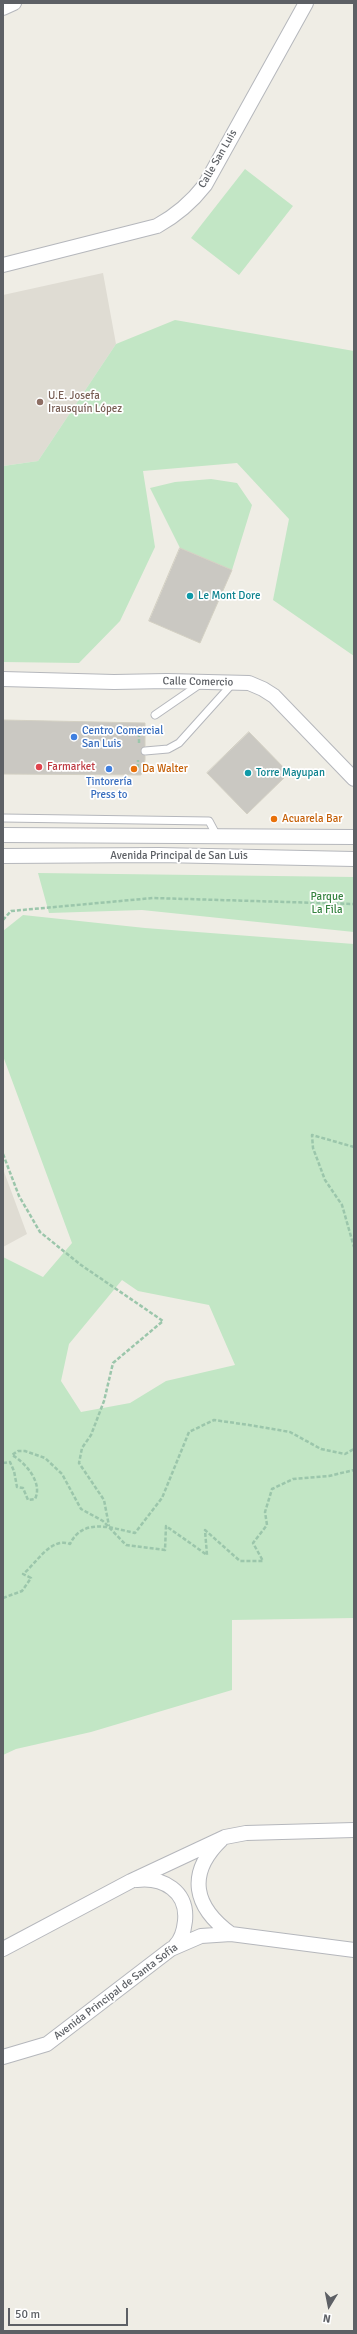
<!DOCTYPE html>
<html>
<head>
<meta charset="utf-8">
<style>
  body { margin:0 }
  #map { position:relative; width:357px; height:2334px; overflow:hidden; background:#efede5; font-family:Signika,sans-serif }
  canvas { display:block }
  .frame { position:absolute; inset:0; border:4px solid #5d6065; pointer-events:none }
  .north { position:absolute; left:309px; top:2286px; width:40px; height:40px; -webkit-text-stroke:3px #fff; paint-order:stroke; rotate:190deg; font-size:11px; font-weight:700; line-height:16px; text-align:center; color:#5d6065 }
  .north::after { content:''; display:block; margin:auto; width:14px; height:18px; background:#5d6065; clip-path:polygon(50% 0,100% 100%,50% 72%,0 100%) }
  .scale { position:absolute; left:8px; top:2308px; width:120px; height:18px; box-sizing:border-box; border:2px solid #5d6065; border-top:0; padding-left:5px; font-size:12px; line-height:14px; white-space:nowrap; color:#5d6065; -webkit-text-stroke:3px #fff; paint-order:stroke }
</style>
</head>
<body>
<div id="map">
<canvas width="357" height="2334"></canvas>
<div class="frame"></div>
<div class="north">N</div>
<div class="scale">50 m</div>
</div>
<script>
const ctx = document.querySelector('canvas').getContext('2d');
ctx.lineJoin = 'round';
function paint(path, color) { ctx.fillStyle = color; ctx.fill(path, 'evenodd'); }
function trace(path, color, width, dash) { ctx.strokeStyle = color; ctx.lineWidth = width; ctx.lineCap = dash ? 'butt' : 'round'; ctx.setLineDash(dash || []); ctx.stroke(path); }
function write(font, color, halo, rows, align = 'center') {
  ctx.font = font + ' Signika,sans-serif'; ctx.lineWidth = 3.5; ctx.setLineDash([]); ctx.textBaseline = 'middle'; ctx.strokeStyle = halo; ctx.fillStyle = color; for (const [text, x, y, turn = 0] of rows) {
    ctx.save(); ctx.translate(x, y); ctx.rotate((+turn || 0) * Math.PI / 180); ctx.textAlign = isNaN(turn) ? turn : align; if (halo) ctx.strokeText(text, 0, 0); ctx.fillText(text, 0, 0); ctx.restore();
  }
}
const education = new Path2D(`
  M103,273L116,344L38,461L3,466V295Z
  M3,1169L27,1234L3,1247Z`);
const green = new Path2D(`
  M245,169L293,206L239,275L191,238Z
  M175,320L354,351V656L273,600L289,519L237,463L143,471L155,547L120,621L79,663L3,662V466L38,461L116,344Z
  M211,479L237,483L252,505L232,570L180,548L150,488L175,482Z
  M38,873L354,877V932L142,910L49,913Z
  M23,915L145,928L354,944V1618L232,1620V1690L91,1732L16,1749L3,1755V1257L43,1277L72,1243L3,1056V931ZM122,1280L138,1291L209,1305L235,1365L166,1381L130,1403L81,1412L61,1381L69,1344Z`);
const building = new Path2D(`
  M180,548L232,570L200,643L149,621Z
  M3,720L145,723V746L140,751L145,756V760L141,775L3,774Z
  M249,732L289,773L247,814L207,773Z`);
const path = new Path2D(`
  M139,743V727
  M138,768V760
  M3,920L11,911L153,898L354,904
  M354,1147L312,1135L313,1148L325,1180L342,1205L354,1247
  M3,1154L19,1196L40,1232L81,1265L163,1321L113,1363L104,1401L91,1435L82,1448L79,1463L104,1500L109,1526
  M3,1463L10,1462L14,1471L17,1487L23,1488L28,1500L35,1499C43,1483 26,1463 12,1455L18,1451H25L45,1458L62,1474L81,1509L103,1521L126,1545L165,1550L166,1526L207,1555L205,1530L240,1561H263L253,1543L267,1525L265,1512L272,1489L293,1479L329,1476L354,1470
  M3,1598L22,1591L31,1578L23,1574C37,1563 50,1537 70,1544C83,1517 112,1528 135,1533L162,1498L189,1432L214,1420L249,1425L290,1432L321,1449L345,1454L354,1449`);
const service = new Path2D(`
  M155,715L200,684
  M145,751L168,749L179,743L233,683
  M3,818L209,821L217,836`);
const minor = new Path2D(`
  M3,8L14,3
  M3,265L157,226C177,215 191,203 205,185L306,3
  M3,679L114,682L167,681L249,683L263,689L274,696L354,779
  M3,835L354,837
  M3,856L159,855L354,859
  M221,1840C186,1874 194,1907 231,1934
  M137,1880C163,1877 188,1891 185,1921C184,1931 182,1939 175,1946
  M3,1949L131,1881L225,1837L246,1833L354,1830
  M3,2057L47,2044L171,1949L201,1936L231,1934L354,1950`);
const markers = [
  [40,402,4,"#8d6e63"],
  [190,596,4,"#0f9aa8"],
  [74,737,4,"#3f7fe0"],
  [39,767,4,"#e0444e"],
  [109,769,4,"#3f7fe0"],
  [134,769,4,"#e8710a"],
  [248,773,4,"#0f9aa8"],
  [274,819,4,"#e8710a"]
];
const streetNames = [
  ["Calle San Luis",218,159,-60],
  ["Calle Comercio",198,682,1],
  ["Avenida Principal de San Luis",179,856],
  ["Avenida Principal de Santa Sofía",116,1992,-37]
];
const educationNames = [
  ["U.E. Josefa",48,396],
  ["Irausquín López",48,409]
];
const cultureNames = [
  ["Le Mont Dore",198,596],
  ["Torre Mayupan",256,773]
];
const shopNames = [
  ["Centro Comercial",82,731],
  ["San Luis",82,744],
  ["Tintorería",109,782,"center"],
  ["Press to",109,795,"center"]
];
const healthNames = [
  ["Farmarket",47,767]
];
const foodNames = [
  ["Da Walter",142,769],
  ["Acuarela Bar",282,819]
];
const parkNames = [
  ["Parque",327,897],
  ["La Fila",327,910]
];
paint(education, '#dfdcd3');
paint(green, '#c2e6c5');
paint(building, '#cac8c2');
trace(building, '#d3d0c3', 1);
trace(service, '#b5b7bc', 9);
trace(minor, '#b5b7bc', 16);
trace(path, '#9bc6ab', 2.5, [4, 2]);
trace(service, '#fff', 7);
trace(minor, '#fff', 14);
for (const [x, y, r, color] of markers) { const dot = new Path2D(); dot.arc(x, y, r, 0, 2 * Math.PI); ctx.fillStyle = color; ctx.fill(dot); trace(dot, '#fff', 1.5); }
write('11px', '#5d6065', '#fff', streetNames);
write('11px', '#785e54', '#fff', educationNames, 'left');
write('11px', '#0d838f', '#fff', cultureNames, 'left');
write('11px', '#366cbe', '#fff', shopNames, 'left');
write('11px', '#be3a42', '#fff', healthNames, 'left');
write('11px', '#c56008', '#fff', foodNames, 'left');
write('11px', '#368340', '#fff', parkNames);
</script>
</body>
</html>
